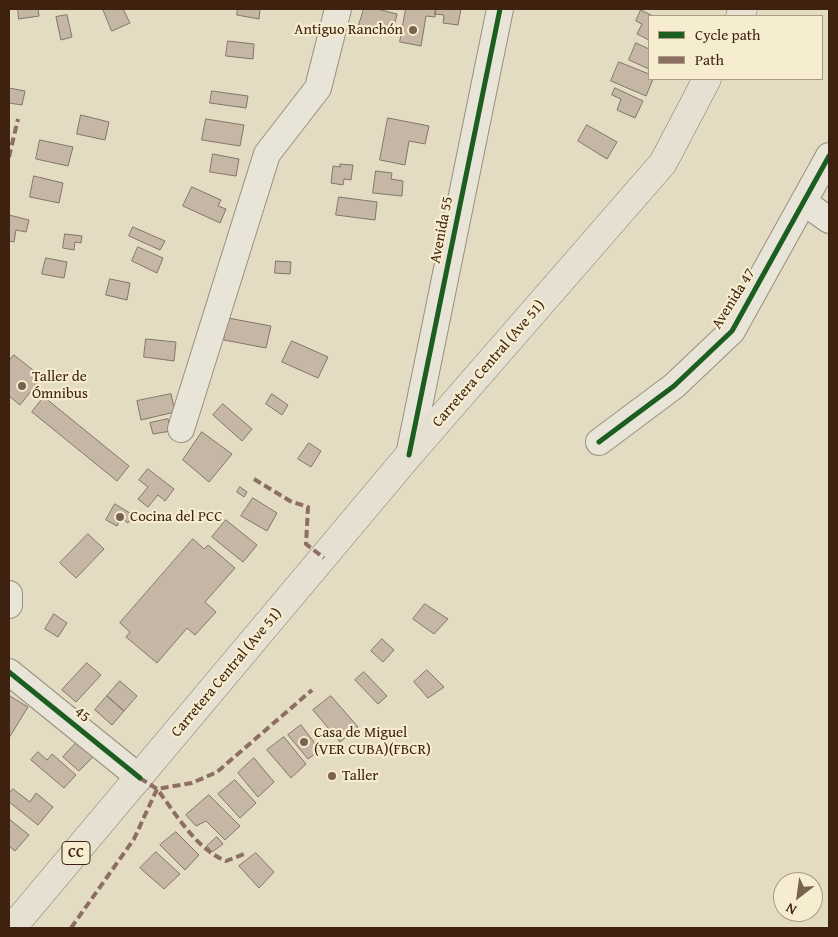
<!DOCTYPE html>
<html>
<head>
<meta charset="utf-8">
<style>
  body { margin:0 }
  #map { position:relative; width:838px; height:937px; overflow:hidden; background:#e3dbc2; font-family:"Gentium Book Plus",serif }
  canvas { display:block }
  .frame { position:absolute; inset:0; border:10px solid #3e220f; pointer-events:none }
  .legend { position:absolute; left:648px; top:15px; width:175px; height:65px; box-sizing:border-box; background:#f6eccf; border:1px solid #ac9b82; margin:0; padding:6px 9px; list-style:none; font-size:15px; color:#3e220f }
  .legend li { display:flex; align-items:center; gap:10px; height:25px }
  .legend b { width:25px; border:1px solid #ac9b82 }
  .north { position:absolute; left:773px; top:872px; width:50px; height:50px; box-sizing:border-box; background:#f6eccf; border:1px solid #ac9b82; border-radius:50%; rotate:210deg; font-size:14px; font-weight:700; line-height:20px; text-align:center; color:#3e220f }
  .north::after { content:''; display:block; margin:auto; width:18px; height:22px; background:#78634e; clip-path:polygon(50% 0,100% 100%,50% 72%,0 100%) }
</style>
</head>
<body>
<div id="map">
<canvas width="838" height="937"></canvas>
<div class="frame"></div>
<ul class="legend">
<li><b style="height:6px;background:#1b5e20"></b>Cycle path</li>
<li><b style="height:6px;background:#8d6e63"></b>Path</li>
</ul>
<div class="north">N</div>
</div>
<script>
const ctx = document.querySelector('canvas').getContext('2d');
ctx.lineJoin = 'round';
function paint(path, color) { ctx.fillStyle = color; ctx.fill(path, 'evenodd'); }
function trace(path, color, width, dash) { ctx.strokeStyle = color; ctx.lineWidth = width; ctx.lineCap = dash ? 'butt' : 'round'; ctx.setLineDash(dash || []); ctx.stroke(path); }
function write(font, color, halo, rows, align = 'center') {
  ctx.font = font + ' "Gentium Book Plus",serif'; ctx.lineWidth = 4.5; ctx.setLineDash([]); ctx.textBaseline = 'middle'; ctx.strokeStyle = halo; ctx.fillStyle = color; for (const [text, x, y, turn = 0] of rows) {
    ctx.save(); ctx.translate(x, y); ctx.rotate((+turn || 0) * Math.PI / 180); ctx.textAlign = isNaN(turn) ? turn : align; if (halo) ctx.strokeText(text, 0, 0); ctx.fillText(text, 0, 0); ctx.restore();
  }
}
const building = new Path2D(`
  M18,9H38L39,16L19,19Z
  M103,9H123L130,23L112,31Z
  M238,9H260L259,19L237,15Z
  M364,9H377L397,14L392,35L359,25Z
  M406,9H436L435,17L426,16L421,46L400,42Z
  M436,9H461L458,25L443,23L444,15L435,14Z
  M641,10L653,16H649V40L637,34L642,24L636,21Z
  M67,15L72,37L61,40L56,17Z
  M228,41L254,44L253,59L226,56Z
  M636,43L649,49V69L629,60Z
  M619,62L649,74V79H653L646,96L611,81Z
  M9,88L25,91L22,105L9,103Z
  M615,88L643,101L635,118L617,110L621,99L612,95Z
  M212,91L248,96L246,108L210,103Z
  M81,115L109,122L105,140L77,134Z
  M388,118L429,126L425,144L409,141L405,165L380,160Z
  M206,119L244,125L240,146L202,140Z
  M587,125L617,142L607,159L578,141Z
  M40,140L73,147L68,166L36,159Z
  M213,154L239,159L236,176L210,172Z
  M340,164L353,165L351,180L344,179L343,185L331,183L333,166L340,167Z
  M376,171L392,173L391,179L403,181L402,196L373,193Z
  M34,176L63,183L59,203L30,197Z
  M192,187L221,200L218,206L226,209L220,223L183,206Z
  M339,197L377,202L375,220L336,215Z
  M9,215L29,220L26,232L16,230L14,242L9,241Z
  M133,227L165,241L160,250L129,236Z
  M65,234L82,236L81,243L75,242L74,250L63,248Z
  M138,247L163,258L157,273L132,261Z
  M46,258L67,262L64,278L42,274Z
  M276,261L291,262L290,274L275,273Z
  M110,279L130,283L127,300L106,295Z
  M228,318L271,326L266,348L224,340Z
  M146,339L176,342L174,361L144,357Z
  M292,341L328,357L318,378L282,362Z
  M14,355L42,377L20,405L9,396V361Z
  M171,394L175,412L141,420L137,401Z
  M272,394L288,405L282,415L266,404Z
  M44,397L129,466L117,481L32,412Z
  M223,404L252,429L242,441L213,415Z
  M168,419L171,431L153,434L150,423Z
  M202,432L232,454L209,482L183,460Z
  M309,443L321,451L311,467L298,459Z
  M148,469L174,489L165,501L158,495L148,507L138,499L148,487L139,480Z
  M240,487L247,492L244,497L237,492Z
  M253,498L277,513L267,531L241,516Z
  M115,504L133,515L128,523L121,518L117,526L106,520Z
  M226,520L257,545L243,562L212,537Z
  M88,534L104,549L76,578L60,563Z
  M193,539L204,549L208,545L235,568L205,602L216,612L195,635L187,628L157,663L126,637L130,632L120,623Z
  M425,604L448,619L434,634L413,619Z
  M54,614L67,623L58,637L45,629Z
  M382,639L394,650L383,662L371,651Z
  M87,663L101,675L76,702L62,690Z
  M427,670L444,687L428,698L414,682Z
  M364,672L387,696L378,704L355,680Z
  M120,681L137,696L124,711L107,696Z
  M10,696L28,707L9,738V697Z
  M107,696L124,711L112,725L95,710Z
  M331,696L358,727L340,742L313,710Z
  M301,725L320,750L308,759L288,735Z
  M284,737L306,764L291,778L267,750Z
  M77,742L93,757L79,771L63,757Z
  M38,752L47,760L52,754L76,775L64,788L31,760Z
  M254,758L274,782L258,797L238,773Z
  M235,780L256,803L240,818L218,794Z
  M13,789L30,802L36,793L53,807L38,825L9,802V794Z
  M209,795L240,826L225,840L206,821L196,826L186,815Z
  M9,819L29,835L15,851L9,846Z
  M176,832L199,855L185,870L160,845Z
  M217,837L223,844L212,852L207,846Z
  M156,852L180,874L164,889L140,868Z
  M256,853L274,872L259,888L239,866Z`);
const minor = new Path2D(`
  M805,203L829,220
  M181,429L267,154L318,88L338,9
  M599,442L674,386L732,331L829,156
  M409,455L500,9
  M9,594V605
  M9,672L140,778`);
const major = new Path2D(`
  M740,16L743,9
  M12,928L409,455L663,163L707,79`);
const quiet = new Path2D(`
  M9,157L18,119
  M254,479L290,501L308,507L306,544L324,558
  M140,778L157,789L192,783L217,772L312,690
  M71,928L134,839L157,789C176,814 196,849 226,861L244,854`);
const cycleway = new Path2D(`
  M599,442L674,386L732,331L829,156
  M409,455L500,9
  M9,672L140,778`);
const markers = [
  [413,30,5,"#78634e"],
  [22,386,5,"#78634e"],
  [120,517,5,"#78634e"],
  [304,742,5,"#78634e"],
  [332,776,5,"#78634e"]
];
const shields = [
  [76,853,28]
];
const shieldNames = [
  ["CC",76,853]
];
const poiNames = [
  ["Antiguo Ranchón",403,30,"right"],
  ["Taller de",32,377],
  ["Ómnibus",32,394],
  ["Cocina del PCC",130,517],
  ["Casa de Miguel",314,733],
  ["(VER CUBA)(FBCR)",314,750],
  ["Taller",342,776]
];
const streetNames = [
  ["Avenida 55",442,230,-79],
  ["Avenida 47",734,299,-58],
  ["Carretera Central (Ave 51)",489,364,-49],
  ["Carretera Central (Ave 51)",227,673,-50],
  ["45",82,715,39]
];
paint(building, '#c6b6a5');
trace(building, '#807768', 1);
trace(minor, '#98907f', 28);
trace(major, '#807768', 29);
trace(minor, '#e8e4d8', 26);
trace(major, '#e5e0d1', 28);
trace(quiet, '#8d6e63', 4, [8, 4]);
trace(cycleway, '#1b5e20', 5);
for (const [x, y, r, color] of markers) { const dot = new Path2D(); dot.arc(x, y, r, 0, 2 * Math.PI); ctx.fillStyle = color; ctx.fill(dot); trace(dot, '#f6eccf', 2); }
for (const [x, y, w] of shields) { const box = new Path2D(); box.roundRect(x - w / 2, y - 11.5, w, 23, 4); ctx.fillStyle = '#f6eccf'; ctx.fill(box); trace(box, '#3e220f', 1); }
write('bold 14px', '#3e220f', null, shieldNames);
write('15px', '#3e220f', '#f6eccf', poiNames, 'left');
write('15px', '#3e220f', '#f6eccf', streetNames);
</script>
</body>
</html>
